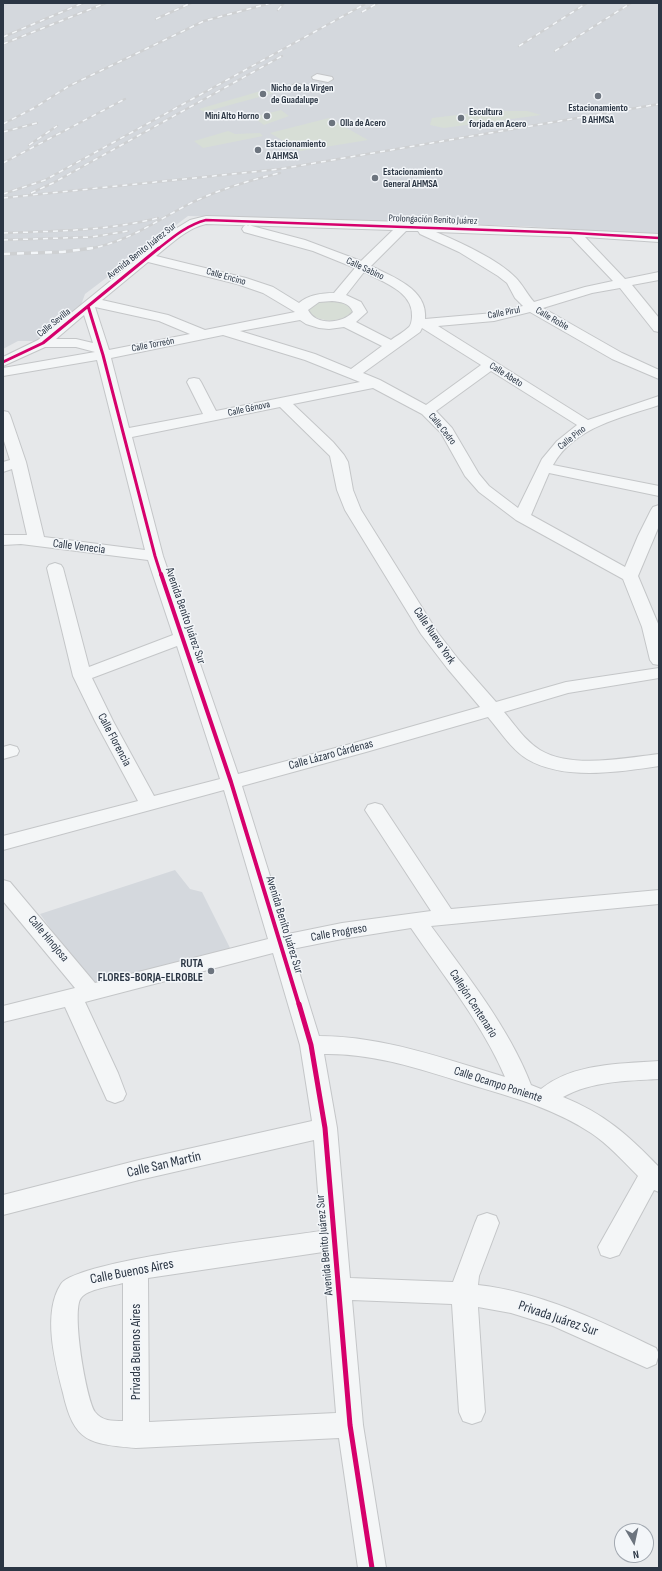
<!DOCTYPE html>
<html>
<head>
<meta charset="utf-8">
<style>
  body { margin:0 }
  #map { position:relative; width:662px; height:1571px; overflow:hidden; background:#e6e8ea; font-family:"Sofia Sans Condensed",sans-serif }
  canvas { display:block }
  .frame { position:absolute; inset:0; border:4px solid #2b3644; pointer-events:none }
  .north { position:absolute; left:614px; top:1523px; width:40px; height:40px; box-sizing:border-box; background:#f3f6f9; border:1px solid #a3a9b1; border-radius:50%; rotate:171deg; font-size:11px; font-weight:700; line-height:16px; text-align:center; color:#2b3644 }
  .north::after { content:''; display:block; margin:auto; width:14px; height:18px; background:#6c747e; clip-path:polygon(50% 0,100% 100%,50% 72%,0 100%) }
</style>
</head>
<body>
<div id="map">
<canvas width="662" height="1571"></canvas>
<div class="frame"></div>
<div class="north">N</div>
</div>
<script>
const ctx = document.querySelector('canvas').getContext('2d');
ctx.lineJoin = 'round';
function paint(path, color) { ctx.fillStyle = color; ctx.fill(path, 'evenodd'); }
function trace(path, color, width, dash) { ctx.strokeStyle = color; ctx.lineWidth = width; ctx.lineCap = dash ? 'butt' : 'round'; ctx.setLineDash(dash || []); ctx.stroke(path); }
function write(font, color, halo, rows, align = 'center') {
  ctx.font = font + ' "Sofia Sans Condensed",sans-serif'; ctx.lineWidth = 3; ctx.setLineDash([]); ctx.textBaseline = 'middle'; ctx.strokeStyle = halo; ctx.fillStyle = color; for (const [text, x, y, turn = 0] of rows) {
    ctx.save(); ctx.translate(x, y); ctx.rotate((+turn || 0) * Math.PI / 180); ctx.textAlign = isNaN(turn) ? turn : align; if (halo) ctx.strokeText(text, 0, 0); ctx.fillText(text, 0, 0); ctx.restore();
  }
}
const built = new Path2D(`
  M3,3H659V235L521,226L188,216L85,294L81,305L36,341H18L3,349Z
  M175,870L190,889L202,892L231,950L93,987L40,914Z`);
const green = new Path2D(`
  M264,90L274,93L204,112L199,109Z
  M281,110L289,116L264,125L253,117Z
  M491,111H527L541,115L444,128L430,125L432,118Z
  M329,118L368,140L300,151L270,133Z
  M228,131L235,134L260,133L263,136L203,148L194,141Z
  M339,301L350,305L353,311C345,323 316,324 309,311L310,307L318,302Z`);
const minor = new Path2D(`
  M317,74L332,77L333,79L328,82L313,79L312,77Z
  M296,83L305,86L306,88L301,91L292,88L291,86Z
  M206,216L404,222L659,234V242L585,237L625,279L659,272V280L632,285L659,318V332L654,331L620,288L592,293L543,308L622,353L659,370V379L612,359L530,312L494,321L438,326L588,420L659,396V405C621,418 574,427 553,465L659,486V496L549,473L531,515L625,567L638,536L651,510L653,507L659,505V526L638,576L659,626V665L653,664L650,660L642,627L623,579L516,520L479,492L465,476L441,433L422,414L373,388L293,404L333,442L344,455L348,462L353,490L361,510L438,633L459,660L496,702L566,682L659,668V678L568,693L504,712C515,725 525,741 540,750C572,769 624,758 659,754V766C619,772 564,781 527,759C511,749 500,731 488,717L366,752L242,786L288,934L342,923L431,911L365,810L368,805L375,803L382,805L451,909L659,890V904L431,926C466,974 510,1029 531,1085L541,1089C573,1063 620,1064 659,1061V1079C626,1081 592,1081 563,1097C605,1114 628,1135 659,1167V1192L654,1190L619,1255L610,1258L601,1255L598,1247L638,1176C623,1161 608,1144 591,1133C555,1109 515,1098 475,1086C426,1071 376,1053 324,1054L337,1128L350,1278L453,1282L475,1223L478,1216L487,1213L496,1216L499,1223L479,1276L478,1285C541,1292 600,1321 656,1348L659,1354L656,1364L647,1368L553,1326L511,1313L478,1307L485,1412L481,1421L472,1424L463,1421L459,1412L452,1304L352,1300L363,1425L386,1568H358L339,1438L136,1448C89,1444 74,1442 63,1393C55,1362 42,1313 61,1284C77,1260 283,1237 321,1231L314,1140L139,1180L3,1215V1195L139,1160L312,1121L300,1045L273,953L85,1002L118,1073L126,1094L123,1100L115,1103L107,1100L65,1007L3,1022V1006L75,988L3,901V880L10,882L95,983L268,939L224,790L3,850V836L138,801L95,721L73,676L47,568L49,565L55,563L61,565L63,568L89,667L173,635L148,560L21,544L3,545V535H27L12,469L3,472V462L10,460L3,438V411L8,412L10,415L26,462L44,537L145,550L97,360L3,376V368L95,352L76,347H45L3,366V357L38,340L172,231L190,220ZM206,224L393,230L361,261L305,240L248,225L244,226L242,229L244,232L313,251L355,268L334,293C322,293 308,295 299,303L273,287L246,278L156,256C171,244 187,228 206,224ZM406,231H418L420,234L459,252L498,276L507,283L515,298L523,306L494,313L425,319C428,289 393,277 371,266ZM436,232L571,237L613,281L585,287L534,302C527,294 522,284 516,278C498,259 459,242 436,232ZM148,262L237,284L263,293L295,312L205,330L168,315L102,300ZM364,272C382,282 413,291 412,316C412,319 411,325 409,327C404,332 396,336 391,340L356,322L367,312L361,302L346,295ZM332,301C340,302 349,302 353,312C342,324 316,326 308,310L319,302ZM95,307L159,321L190,334L109,350ZM84,315L93,343L76,339H56ZM300,320L306,324L319,328L329,329L344,327L382,346L351,369L315,354L240,331ZM422,328L481,365L426,405L380,380L363,373L420,332ZM223,335L305,360L360,382L216,411L201,382L199,379L194,378L189,379L187,382L203,414L129,428L111,358ZM491,371L577,425L557,441L542,459L518,508L489,486L479,474L452,428L436,411ZM280,407L330,456L337,490L345,510L421,634L447,668L480,707L354,743L238,774L163,556L132,437ZM177,646L220,779L154,796L113,721L92,678ZM411,928C443,975 483,1025 505,1077C445,1059 383,1036 319,1036L292,949L342,939ZM323,1252L336,1413L149,1422L148,1278ZM123,1283V1421C112,1421 102,1421 95,1412C86,1399 71,1310 81,1298C87,1289 113,1286 123,1283Z
  M10,745L17,747L19,751L17,755L3,759V747Z`);
const railFar1 = new Path2D(`
  M278,10L284,3
  M362,12L378,3
  M156,19L191,3
  M3,37L83,3
  M3,44L106,3
  M519,46L587,3
  M555,51L631,3
  M3,124L34,108L69,86L204,21L271,3
  M3,132L37,123
  M29,145L57,126
  M3,163L125,99
  M31,193L53,183L282,56
  M3,194L45,180L367,3
  M3,198L280,169L659,104
  M3,233C55,231 107,231 158,218
  M3,240L92,237L128,231
  M88,249C129,242 157,220 193,202C221,189 250,180 280,173`);
const rail = new Path2D(`
  M3,254L62,252L93,248`);
const cyclewayFar3 = new Path2D(`
  M158,249C173,237 187,225 206,220L574,233L659,238`);
const cyclewayFar2 = new Path2D(`
  M88,306L103,355L155,556L161,575
  M3,362L43,343L159,248`);
const cyclewayFar1 = new Path2D(`
  M161,574L231,782L299,1005`);
const cycleway = new Path2D(`
  M299,1004L311,1045L325,1128L350,1425L372,1568`);
const markers = [
  [263,94,4,"#6c747e"],
  [598,96,4,"#6c747e"],
  [267,116,4,"#6c747e"],
  [461,118,4,"#6c747e"],
  [332,123,4,"#6c747e"],
  [258,150,4,"#6c747e"],
  [375,178,4,"#6c747e"],
  [211,971,4,"#6c747e"]
];
const farPoinames = [
  ["Nicho de la Virgen",271,88],
  ["de Guadalupe",271,100],
  ["Estacionamiento",598,108,"center"],
  ["B AHMSA",598,120,"center"],
  ["Escultura",469,112],
  ["forjada en Acero",469,124],
  ["Mini Alto Horno",259,116,"right"],
  ["Olla de Acero",340,123],
  ["Estacionamiento",266,144],
  ["A AHMSA",266,156],
  ["Estacionamiento",383,172],
  ["General AHMSA",383,184]
];
const farStreetnames = [
  ["Prolongación Benito Juárez",433,220,2],
  ["Avenida Benito Juárez Sur",142,251,-38],
  ["Calle Sabino",365,269,25],
  ["Calle Encino",226,277,16],
  ["Calle Pirul",504,313,-11],
  ["Calle Roble",552,319,30],
  ["Calle Sevilla",54,323,-39],
  ["Calle Torreón",153,345,-11],
  ["Calle Abeto",506,375,32],
  ["Calle Génova",249,409,-12],
  ["Calle Cedro",442,429,51],
  ["Calle Pino",572,438,-38]
];
const streetNames = [
  ["Calle Venecia",79,547,7],
  ["Avenida Benito Juárez Sur",185,616,71],
  ["Calle Nueva York",434,636,56],
  ["Calle Florencia",114,740,62],
  ["Calle Lázaro Cárdenas",331,755,-15],
  ["Avenida Benito Juárez Sur",284,925,73],
  ["Calle Progreso",339,933,-10],
  ["Calle Hinojosa",48,939,50],
  ["Callejón Centenario",473,1004,57],
  ["Calle Ocampo Poniente",498,1085,18],
  ["Avenida Benito Juárez Sur",325,1245,-95]
];
const poiNames = [
  ["RUTA",203,964],
  ["FLORES-BORJA-ELROBLE",203,978]
];
const nearStreetnames = [
  ["Calle San Martín",164,1165,-13],
  ["Calle Buenos Aires",132,1272,-11],
  ["Privada Juárez Sur",558,1319,19],
  ["Privada Buenos Aires",136,1352,-90]
];
paint(built, '#d4d8dd');
paint(green, '#d7ded6');
trace(minor, '#c4c6c8', 2);
paint(minor, '#f4f6f7');
trace(railFar1, '#ced0d2', 2.5);
trace(rail, '#ced0d2', 3.5);
trace(railFar1, '#f3f6f9', 1.5, [5]);
trace(rail, '#f3f6f9', 2.5, [7]);
trace(cyclewayFar3, '#d6006c', 2.5);
trace(cyclewayFar2, '#d6006c', 3);
trace(cyclewayFar1, '#d6006c', 4);
trace(cycleway, '#d6006c', 5);
for (const [x, y, r, color] of markers) { const dot = new Path2D(); dot.arc(x, y, r, 0, 2 * Math.PI); ctx.fillStyle = color; ctx.fill(dot); trace(dot, '#f3f6f9', 1.5); }
write('bold 10px', '#2b3644', '#f3f6f9', farPoinames, 'left');
write('10px', '#2b3644', '#f3f6f9', farStreetnames);
write('12px', '#2b3644', '#f3f6f9', streetNames);
write('bold 12px', '#2b3644', '#f3f6f9', poiNames, 'right');
write('14px', '#2b3644', '#f3f6f9', nearStreetnames);
</script>
</body>
</html>
